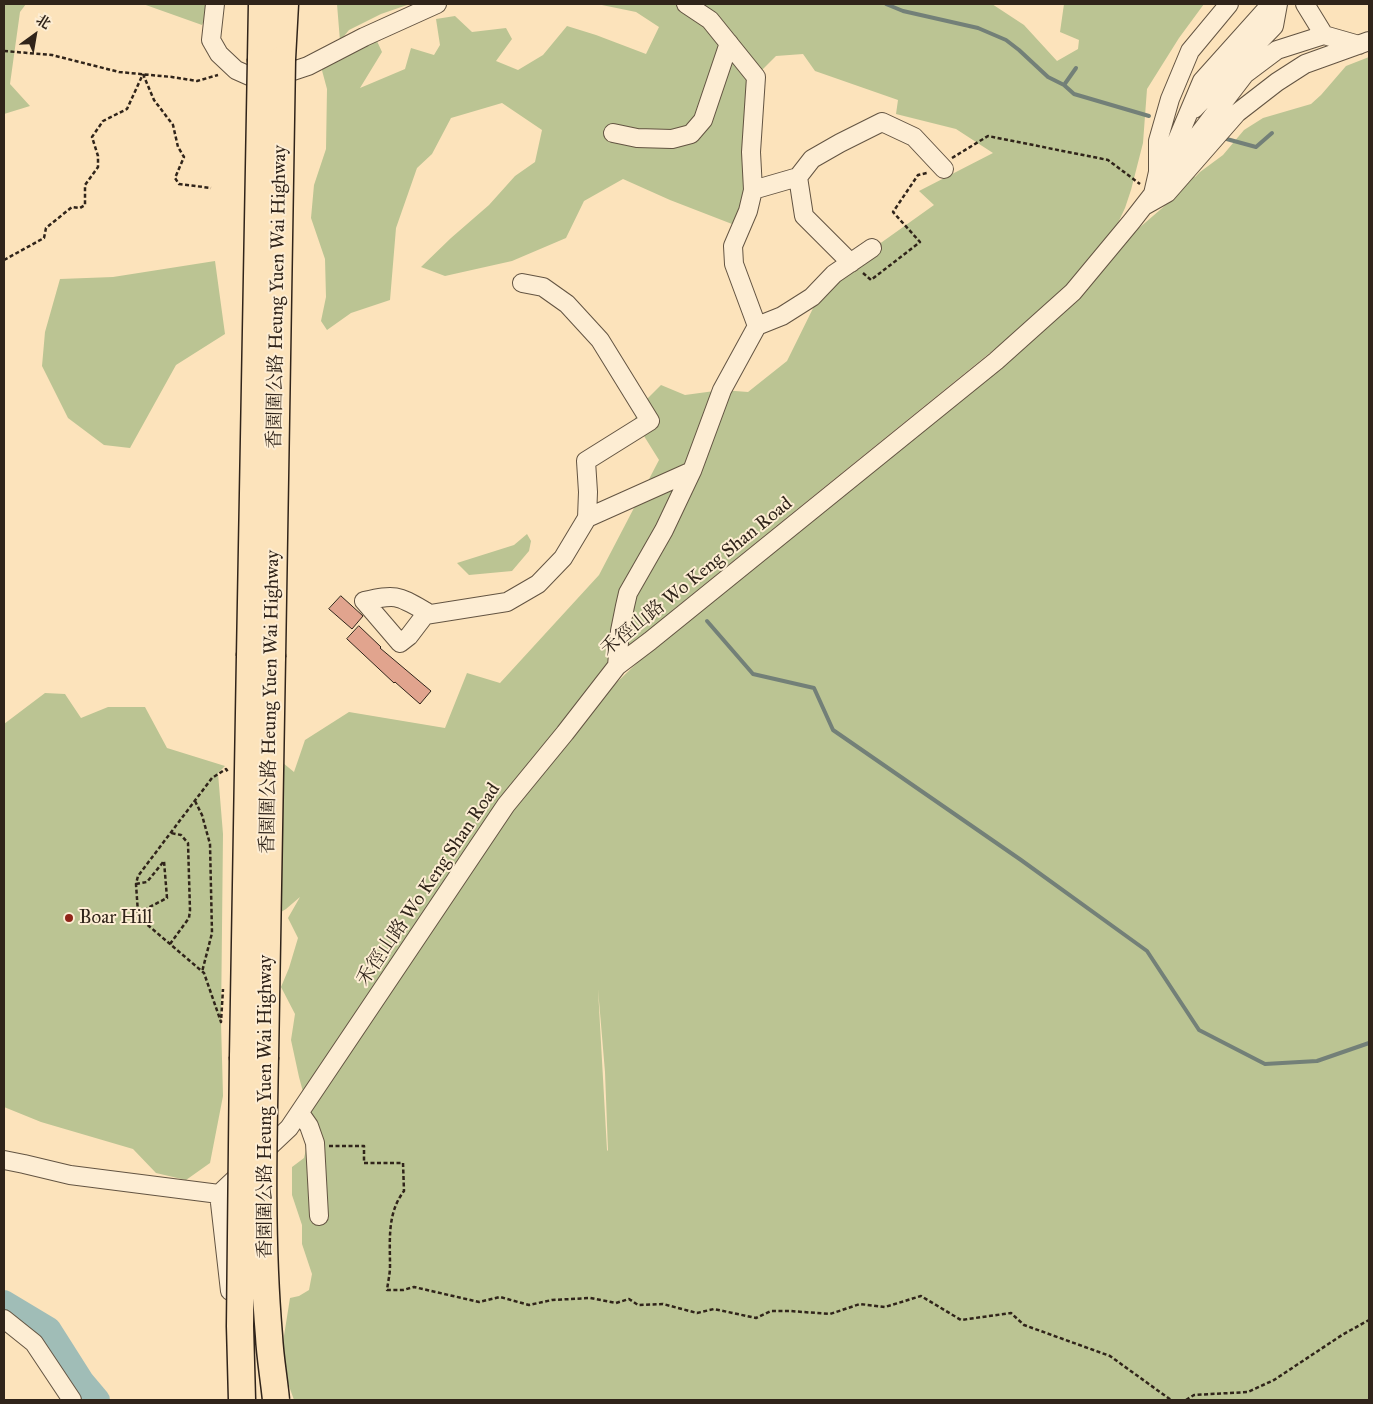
<!DOCTYPE html>
<html>
<head>
<meta charset="utf-8">
<style>
  body { margin:0 }
  #map { position:relative; width:1373px; height:1404px; overflow:hidden; background:#fce3bb; font-family:"IM FELL Great Primer","Noto Serif SC",serif }
  canvas { display:block }
  .frame { position:absolute; inset:0; border:5px solid #30241a; pointer-events:none }
  .north { position:absolute; left:10px; top:10px; width:50px; height:50px; -webkit-text-stroke:4px #fdedd3; paint-order:stroke; rotate:32deg; font-size:14px; font-weight:700; line-height:20px; text-align:center; color:#30241a }
  .north::after { content:''; display:block; margin:auto; width:18px; height:22px; background:#30241a; clip-path:polygon(50% 0,100% 100%,50% 72%,0 100%) }
</style>
</head>
<body>
<div id="map">
<canvas width="1373" height="1404"></canvas>
<div class="frame"></div>
<div class="north">北</div>
</div>
<script>
const ctx = document.querySelector('canvas').getContext('2d');
ctx.lineJoin = 'round';
function paint(path, color) { ctx.fillStyle = color; ctx.fill(path, 'evenodd'); }
function trace(path, color, width, dash) { ctx.strokeStyle = color; ctx.lineWidth = width; ctx.lineCap = dash ? 'butt' : 'round'; ctx.setLineDash(dash || []); ctx.stroke(path); }
function write(font, color, halo, rows, align = 'center') {
  ctx.font = font + ' "IM FELL Great Primer","Noto Serif SC",serif'; ctx.lineWidth = 4; ctx.setLineDash([]); ctx.textBaseline = 'middle'; ctx.strokeStyle = halo; ctx.fillStyle = color; for (const [text, x, y, turn = 0] of rows) {
    ctx.save(); ctx.translate(x, y); ctx.rotate((+turn || 0) * Math.PI / 180); ctx.textAlign = isNaN(turn) ? turn : align; if (halo) ctx.strokeText(text, 0, 0); ctx.fillText(text, 0, 0); ctx.restore();
  }
}
const green = new Path2D(`
  M4,4H26L20,12L10,84L30,106L4,114Z
  M143,4H205L208,12L202,25Z
  M337,4H410L381,14L349,30L340,41Z
  M597,4H992L1024,25L1057,61L1078,49L1079,40L1060,32L1064,4H1204L1179,38L1147,89L1143,143L1131,190L1125,208L1116,227L1078,274L1046,306L1007,339L674,609L647,633L617,666L612,687L662,639L1175,197L1193,175L1195,177L1200,172L1223,155L1244,130L1263,118L1311,104L1321,95L1346,66L1369,57V1400H294L280,1361L290,1298L299,1296L309,1290L312,1274L302,1244V1225L292,1195V1167L304,1158L312,1125L299,1077L291,1040L295,1014L281,987L289,968L298,938L288,918L300,897L286,909L276,915L277,758L294,772L305,740L349,712L445,728L467,673L500,683L599,575L659,460L634,420L644,402L661,385L685,395L722,390L748,392L787,361L826,282L934,205L919,191L993,153L956,129L896,114L898,100L815,71L803,54L776,56L748,84L745,203L732,224L670,200L623,179L584,201L566,238L512,261L445,276L421,267L451,238L489,205L515,176L535,162L542,130L502,103L451,118L432,154L417,168L396,228L390,300L351,313L327,330L321,321L326,297L325,259L311,218L314,185L326,149L327,89L320,63L376,39L382,52L360,88L405,69L411,48L434,55L440,45L436,19L455,16L472,32L506,28L512,39L496,61L518,70L543,55L567,26L596,35L646,54L659,27L636,12ZM598,989L605,1072L608,1151L607,1150Z
  M215,261L225,334L176,365L130,448L104,445L68,418L42,366L45,332L60,279L113,277Z
  M527,534L531,541L529,551L512,571L469,575L457,563L514,545Z
  M45,693L65,694L81,718L108,707H145L167,748L225,766L218,773L223,834L221,1022L223,1096L210,1163L186,1180L156,1173L133,1149L41,1122L4,1107V724Z`);
const stream = new Path2D(`
  M886,4L903,11L978,28L1006,40L1019,50L1048,77L1064,85L1074,94L1149,116
  M1064,85L1076,68
  M1223,138L1256,147L1272,133
  M707,621L753,674L814,688L833,730L1021,860L1147,951L1199,1030L1265,1064L1317,1061L1369,1043`);
const river = new Path2D(`
  M4,1302L49,1329L82,1381L98,1400`);
const building = new Path2D(`
  M341,596L363,616L352,629L329,609Z
  M359,626L381,647L380,648L431,691L420,704L395,682L394,683L347,639Z`);
const path = new Path2D(`
  M4,51L52,55L119,72L172,77L197,81L218,75
  M143,74L154,100L173,125L178,147L184,157L175,178L179,184L211,188
  M952,158L988,136L1108,160L1140,184
  M4,260L44,238L46,228L72,207L80,208L85,205V185L98,167V156L92,137L103,121L127,109L143,74
  M863,273L871,280L920,242L893,212L918,175L927,173
  M195,801L202,815L210,844L212,933L202,972
  M136,884L147,882L164,861L167,898L138,913L143,921L204,973L221,1022L223,989
  M138,913L136,884L138,876L212,778L226,769L228,772
  M170,944L189,918L190,910L188,843L181,835L171,833
  M329,1146H364V1163H403L404,1191C387,1213 390,1240 390,1266C390,1274 388,1282 387,1290H403L414,1287L479,1302L500,1297L529,1305L552,1300L590,1298L616,1303L629,1299L638,1305L663,1304L697,1313L714,1309L756,1318L771,1311H790L830,1314L860,1304L885,1307L921,1296L961,1320L1011,1313L1024,1325L1110,1356L1171,1400
  M1186,1400L1194,1395L1248,1392L1274,1380L1342,1335L1369,1320`);
const minor = new Path2D(`
  M215,4L211,40L219,54L236,70L254,78L287,73L308,66L364,37L437,4
  M1305,4L1324,35L1359,45
  M1194,109L1274,26L1278,4
  M613,133L637,138L672,139L691,134L703,120L729,43
  M1163,165L1172,152L1202,81L1271,4
  M798,177L804,216L851,263
  M1159,186L1245,74L1277,50L1324,35
  M753,190L798,177L812,159L840,143L882,122L914,137L944,169
  M1144,206L1167,193L1237,113L1277,82L1305,64L1369,41
  M757,326L782,316L812,297L834,274L872,248
  M587,518L692,471
  M425,615V611C397,595 396,594 364,601L400,643L409,636L425,615L507,602L538,584L563,558L587,518L588,492L586,461L650,421L600,340L567,304L543,287L522,283
  M617,666L620,631L625,606L628,593L664,530L692,471L722,390L757,326L734,264L733,246L748,211L753,190L751,152L756,77L710,20L686,4
  M300,1113L309,1126L315,1143L319,1216
  M4,1160L24,1164L70,1175L219,1194
  M230,1291L219,1194L289,1128L506,805L565,733L617,666L650,641L996,361L1073,292L1132,221L1153,194L1158,172V141L1170,99L1190,51L1229,4
  M4,1319L34,1343L72,1400`);
const highway = new Path2D(`
  M261,59L262,4
  M282,59L285,4
  M243,1057L250,656
  M265,1057L272,657`);
const highwayBridge = new Path2D(`
  M250,656L261,59
  M272,657L282,59
  M265,1057C263,1150 261,1243 269,1336C270,1357 274,1379 276,1400
  M242,1400L240,1326L243,1057`);
const markers = [
  [69,918,5,"#8f2418"]
];
const streetNames = [
  ["香園圍公路 Heung Yuen Wai Highway",278,297,-89],
  ["禾徑山路 Wo Keng Shan Road",697,577,-39],
  ["香園圍公路 Heung Yuen Wai Highway",271,702,-89],
  ["禾徑山路 Wo Keng Shan Road",429,885,-56],
  ["香園圍公路 Heung Yuen Wai Highway",266,1107,-90]
];
const poiNames = [
  ["Boar Hill",79,918]
];
paint(green, '#bbc493');
trace(stream, '#738078', 4);
trace(river, '#a0bdb7', 24);
paint(building, '#e1a48e');
trace(building, '#30241a', 1);
trace(minor, '#635442', 20);
trace(highway, '#30241a', 29);
trace(path, '#30241a', 2.5, [4, 2.5]);
trace(minor, '#fdedd3', 18);
trace(highway, '#fce3bb', 26);
trace(highwayBridge, '#30241a', 29, []);
trace(highwayBridge, '#fce3bb', 26);
for (const [x, y, r, color] of markers) { const dot = new Path2D(); dot.arc(x, y, r, 0, 2 * Math.PI); ctx.fillStyle = color; ctx.fill(dot); trace(dot, '#fdedd3', 2); }
write('19px', '#30241a', '#fdedd3', streetNames);
write('19px', '#30241a', '#fdedd3', poiNames, 'left');
</script>
</body>
</html>
